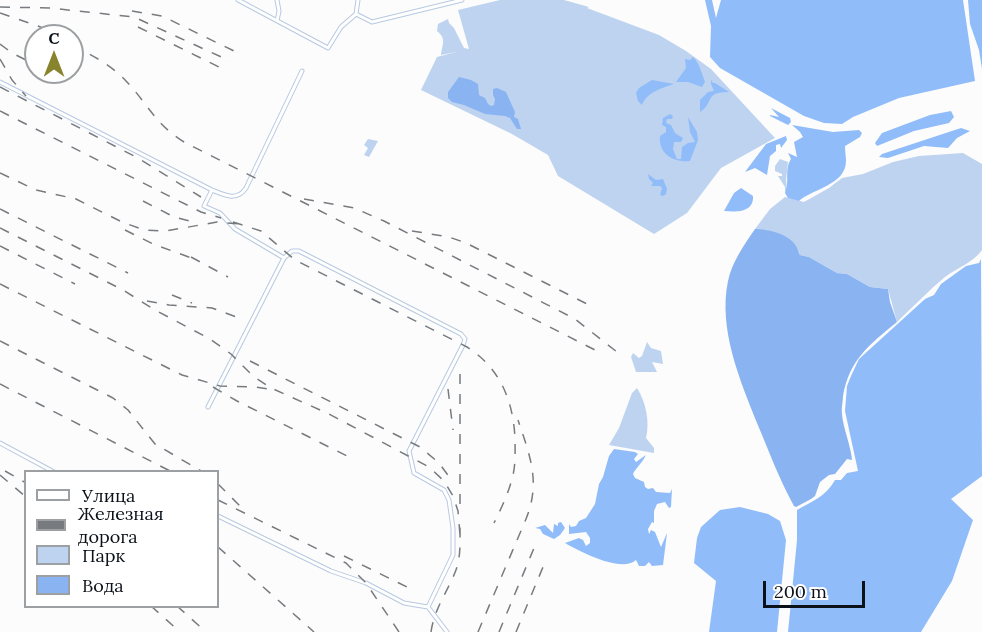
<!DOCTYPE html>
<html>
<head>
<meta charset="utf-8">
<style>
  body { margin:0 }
  #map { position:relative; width:982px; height:632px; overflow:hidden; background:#fcfcfc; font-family:Lora,serif }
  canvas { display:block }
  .legend { position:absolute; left:24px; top:470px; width:195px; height:138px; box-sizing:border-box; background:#fff; border:2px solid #9da0a3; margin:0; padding:8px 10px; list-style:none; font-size:18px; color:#0b1119 }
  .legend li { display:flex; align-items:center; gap:12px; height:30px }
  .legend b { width:30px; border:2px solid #9da0a3 }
  .north { position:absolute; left:24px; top:24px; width:60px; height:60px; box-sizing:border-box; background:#fff; border:2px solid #9da0a3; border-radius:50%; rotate:0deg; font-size:16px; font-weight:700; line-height:24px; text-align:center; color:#0b1119 }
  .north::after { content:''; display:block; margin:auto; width:21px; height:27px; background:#88842d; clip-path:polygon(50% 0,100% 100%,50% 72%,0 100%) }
  .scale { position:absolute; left:763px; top:581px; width:102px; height:27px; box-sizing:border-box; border:3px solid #0b1119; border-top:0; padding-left:8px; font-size:18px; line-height:21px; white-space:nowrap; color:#0b1119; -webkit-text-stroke:4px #fff; paint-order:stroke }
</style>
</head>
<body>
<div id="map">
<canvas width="982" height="632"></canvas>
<ul class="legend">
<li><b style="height:8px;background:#fff"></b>Улица</li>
<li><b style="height:8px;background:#777b7f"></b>Железная дорога</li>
<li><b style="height:16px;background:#bed3f0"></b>Парк</li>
<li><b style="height:16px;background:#89b4f1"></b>Вода</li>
</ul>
<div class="north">С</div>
<div class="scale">200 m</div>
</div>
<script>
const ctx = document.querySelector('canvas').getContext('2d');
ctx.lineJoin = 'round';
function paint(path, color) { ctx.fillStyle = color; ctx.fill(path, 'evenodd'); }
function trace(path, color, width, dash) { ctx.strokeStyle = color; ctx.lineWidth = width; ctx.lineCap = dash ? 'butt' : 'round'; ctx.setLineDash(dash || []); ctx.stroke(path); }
const green = new Path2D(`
  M500,0H564L589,7L587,8L659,35L686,51L711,69L775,138L721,168L687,213L654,234L558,176L548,155L512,134L421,90L437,57L456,52L441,55C442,44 447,39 437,31L438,24L448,19L449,23L454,28L464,48L469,49L458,10Z
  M368,139L378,141L369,157L364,155L368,148L364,145Z
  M963,153L982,164V250C973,263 958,267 945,277C928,291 913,307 897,322L888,289L870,287L847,274L837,273L809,257L800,255C792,236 775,231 755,229L770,209L785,197L804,202L829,188L842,178L863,174L893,162L919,156Z
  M780,159L788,162L786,180L787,189L785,193V187L778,176H782V174L775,171V166Z
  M647,342L651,348L661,351L663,364L652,362L657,372H636L631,357L633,353L639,358L642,356Z
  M637,388C646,402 650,422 646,438L654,448V453L609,445L619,428L632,393Z`);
const forest = new Path2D(`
  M705,0H712L716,18L721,0H963L975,81L899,98L853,117L842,124L824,123L804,116L720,68L710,57L711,26Z
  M968,0H982V69L979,50L970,24Z
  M693,57C699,62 702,74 705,82L702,87L688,82H676L686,68L685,59L690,60Z
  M652,80L674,84C662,88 647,92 642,105L638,101L636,93L639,88Z
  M711,80L713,83H715L729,92C703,92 715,103 700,112V100L708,92L714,91L711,84Z
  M771,108L790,118L791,122L788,125L770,116V115L779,117Z
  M951,111L954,117L949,123L914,131L877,146L875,143L882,133L930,115Z
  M670,114L673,116L672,119H667L666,123L671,125L675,133L683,138L681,142H674L673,149L677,159H681L682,147L688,143L695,142L690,132L688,117L697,132L698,140L690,161C674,163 658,154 660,136L666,132V127L662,125L663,118Z
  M792,125L833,132L859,130L862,133L860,137L845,146C845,152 846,156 846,161C846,185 812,189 799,201L788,198L785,193C790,183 784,169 791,159L788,153L797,157L794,142L803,137L800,132Z
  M961,128L970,131L957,138L948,148L924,146L888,158L879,157L882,154Z
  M786,136L787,140L781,148L780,144L776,145V151L770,156L767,175L755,168L745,172L766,144Z
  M648,174L656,180L663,179L667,189L666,194L663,196L660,195L662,188L660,186H651L653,183L649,179Z
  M741,188L753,196C754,213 736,212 724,211L734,193Z
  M981,259L982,476L951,499L973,520L952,581L921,632H788L797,540V510C813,501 826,496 835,480H841L847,473L858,471L845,411L847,386L851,376L859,359L925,299L934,295L941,284L966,266L979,263Z
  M614,449L635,452L638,454L634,459L636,462L646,455C643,462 635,469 633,474L635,478L644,482L645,487L648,489L653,488L656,492L670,493L672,489L671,507L669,508L665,502L657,504L654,511V523L652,522L648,529L649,534L651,530L655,532L661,547L667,533L663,565L652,566L649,562L645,566H639L636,560C621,573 581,552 565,543L579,538L583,540L586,546L590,543V538L586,532L569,534V524L571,527L576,526L579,521L586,518L595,504L599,484L603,477L609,456Z
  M740,507L768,514L780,521L786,540L777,632H709L716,581L694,563L697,538L701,527L720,510Z
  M561,522L565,528L560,535L554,539L543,534L540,529L535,528L545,525L553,533L554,524L558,526V523Z`);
const water = new Path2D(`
  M459,77L471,80L478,84L479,95L485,98L488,104L491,106L494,105L495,99L493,95V89L497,88L506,92L515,112L514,117L518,119L521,129H517L510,118L505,116L485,114L464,105L452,102L448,98V92Z
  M755,229C768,229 789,234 796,246C798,249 798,252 800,255L809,257L837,273L847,274L870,287L888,289L890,302L897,322C870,344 849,360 843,396C843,402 841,408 842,414C843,428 851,446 852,460L847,459L835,474L829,475L820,482L815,496L811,499L796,507L794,506C779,479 769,451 757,423C740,380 718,329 728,281C732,262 744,245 755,229Z`);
const minor = new Path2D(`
  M238,0L328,48L341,27L356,14
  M277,0L279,11L277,21
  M356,14L372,22L462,0
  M356,14L358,0
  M0,82L212,190C224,195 237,202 246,188L302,71
  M212,190L204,206L220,213L235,229L284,258
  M208,407L284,258L292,251H299L461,334L465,339L463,345L409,451L414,473L444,490L449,500L453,528V555L428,607
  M0,443L54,472
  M218,516L331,571L366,583L404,603L428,607L447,632`);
const rail = new Path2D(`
  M0,7L50,8L134,17L230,61
  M132,11L162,16L234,51
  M0,13L38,26L61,36
  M138,27L225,70
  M0,44L12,53L34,64
  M72,45C92,55 111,65 126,81C148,104 155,124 184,142L599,352
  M0,59L12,80L26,96
  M0,87L138,158L201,197
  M0,111L201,212L221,218
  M0,173L36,190L76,199L122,222L144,230L166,231L217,222L240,224
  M304,199L354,208L384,221L575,319L617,352
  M143,201L174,217L194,222
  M0,209L128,273
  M233,222L261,231L295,260L467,347C500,368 513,400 515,438C515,452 516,465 512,479C508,494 501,509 494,523
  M0,228L123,290L155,310L210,339L231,354L253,376L271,388L329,414L429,467L444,481L453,496L458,511L460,535
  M125,230L153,244L197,260
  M412,231L449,237L466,243L587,304
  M0,246L75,284
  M191,257L228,277
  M0,284L182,375L220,386L256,387L268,389
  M172,295L192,303
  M147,301L169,305L212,308L242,319
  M0,341L113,398L128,410L155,444L203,472
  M250,361L420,447L439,463L450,478
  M460,374V506
  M0,384L172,472
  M213,387L237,401L351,458
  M448,389L453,430
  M5,471L26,483
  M0,475L26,497
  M218,484L242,508
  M218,500L346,563L366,583L399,632
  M218,547L314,632
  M344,556L409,588
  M151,606L180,632
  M177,606L206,632
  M431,632C434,609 448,591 456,570C461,556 460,541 460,527
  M478,632L526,519C541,482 530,456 518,420
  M499,632L534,548
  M516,632L543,567`);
paint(green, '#bed3f0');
paint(forest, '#90bcf9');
paint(water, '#89b4f1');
trace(minor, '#b7c9e1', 5);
trace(minor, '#fff', 3);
trace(rail, '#777b7f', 1.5, [10, 10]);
</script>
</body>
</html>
